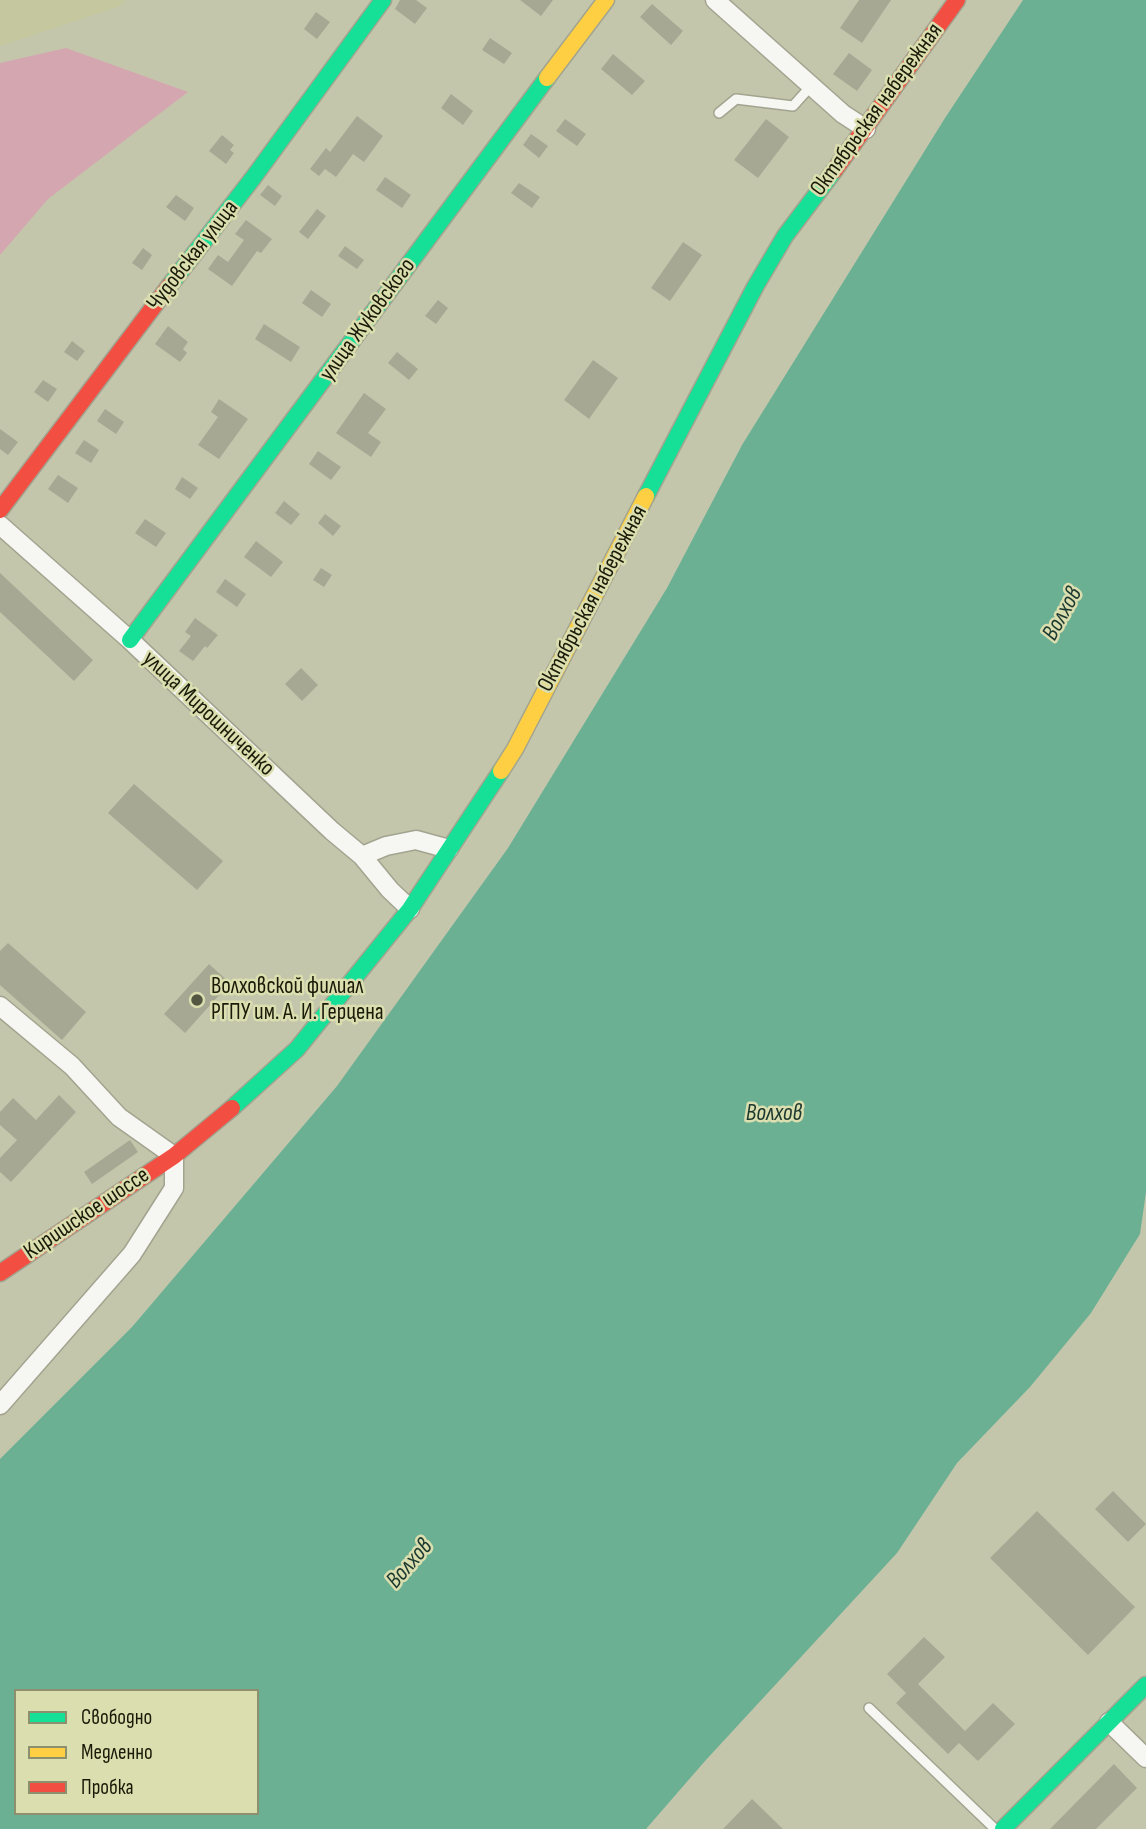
<!DOCTYPE html>
<html>
<head>
<meta charset="utf-8">
<style>
  body { margin:0 }
  #map { position:relative; width:1146px; height:1829px; overflow:hidden; background:#c4c6ac; font-family:"Sofia Sans Condensed",sans-serif }
  canvas { display:block }
  .legend { position:absolute; left:14px; top:1689px; width:245px; height:126px; box-sizing:border-box; background:#dbdeae; border:2px solid #8d906c; margin:0; padding:9px 12px; list-style:none; font-size:21px; color:#191a08 }
  .legend li { display:flex; align-items:center; gap:14px; height:35px }
  .legend b { width:35px; border:2px solid #8d906c }
</style>
</head>
<body>
<div id="map">
<canvas width="1146" height="1829"></canvas>
<ul class="legend">
<li><b style="height:9px;background:#16e098"></b>Свободно</li>
<li><b style="height:9px;background:#ffcf43"></b>Медленно</li>
<li><b style="height:9px;background:#f24e42"></b>Пробка</li>
</ul>
</div>
<script>
const ctx = document.querySelector('canvas').getContext('2d');
ctx.lineJoin = 'round';
function paint(path, color) { ctx.fillStyle = color; ctx.fill(path, 'evenodd'); }
function trace(path, color, width, dash) { ctx.strokeStyle = color; ctx.lineWidth = width; ctx.lineCap = dash ? 'butt' : 'round'; ctx.setLineDash(dash || []); ctx.stroke(path); }
function write(font, color, halo, rows, align = 'center') {
  ctx.font = font + ' "Sofia Sans Condensed",sans-serif'; ctx.lineWidth = 5; ctx.setLineDash([]); ctx.textBaseline = 'middle'; ctx.strokeStyle = halo; ctx.fillStyle = color; for (const [text, x, y, turn = 0] of rows) {
    ctx.save(); ctx.translate(x, y); ctx.rotate((+turn || 0) * Math.PI / 180); ctx.textAlign = isNaN(turn) ? turn : align; if (halo) ctx.strokeText(text, 0, 0); ctx.fillText(text, 0, 0); ctx.restore();
  }
}
const built = new Path2D(`
  M0,0H126L118,7L0,46Z`);
const green = new Path2D(`
  M66,48L188,92L48,199L0,255V63Z`);
const water = new Path2D(`
  M1023,0H1146V1192L1140,1234L1091,1313L1030,1387L957,1463L897,1553L705,1761L646,1829H0V1459L132,1327L337,1086L508,848L667,588L742,445L945,118ZM16,1691H257V1813H16Z`);
const building = new Path2D(`
  M400,0H416L427,8L415,24L395,9Z
  M520,0H553L541,16Z
  M859,0H891L862,43L840,28Z
  M652,4L683,31L671,45L640,17Z
  M316,12L330,22L317,39L304,29Z
  M490,38L512,53L504,64L482,50Z
  M849,53L872,70L857,91L833,74Z
  M613,54L645,81L632,95L601,69Z
  M451,94L473,111L463,125L441,108Z
  M357,116L383,136L364,162L353,154L336,177L325,169L319,176L310,169L326,148L330,152Z
  M565,119L586,134L577,146L556,131Z
  M766,119L789,137L758,178L734,160Z
  M531,134L548,146L539,158L523,145Z
  M222,135L234,145L230,150L234,153L226,164L209,151Z
  M385,177L411,195L402,208L376,190Z
  M519,183L540,197L532,208L511,193Z
  M268,185L282,196L275,206L260,195Z
  M176,195L194,208L185,221L166,207Z
  M317,209L326,216L308,239L299,232Z
  M246,220L272,239L261,253L257,251L232,286L208,269L218,255L228,262L244,240L235,234Z
  M683,242L702,255L670,301L651,288Z
  M345,246L364,260L357,269L338,256Z
  M143,248L152,255L142,270L132,263Z
  M311,290L331,304L322,317L302,303Z
  M438,300L448,308L436,324L425,316Z
  M264,324L300,347L291,362L255,339Z
  M168,326L188,342L183,349L187,353L180,362L155,344Z
  M72,341L85,351L77,361L64,352Z
  M397,352L418,369L409,380L388,363Z
  M593,360L618,378L589,419L564,400Z
  M43,380L57,389L48,402L34,392Z
  M364,393L386,409L368,433L381,442L371,457L336,433Z
  M219,399L248,419L219,459L198,445L218,417L211,412Z
  M105,409L124,422L116,434L97,421Z
  M0,429L18,442L8,455L0,449Z
  M84,440L99,450L91,463L75,453Z
  M318,451L341,467L331,480L309,464Z
  M58,475L78,488L68,503L48,489Z
  M182,477L198,488L190,499L175,489Z
  M284,501L300,514L291,525L275,513Z
  M325,514L341,526L333,536L318,523Z
  M145,519L166,533L156,547L135,533Z
  M256,541L283,562L271,577L244,557Z
  M321,568L332,575L324,587L313,580Z
  M0,573L93,660L74,681L0,612Z
  M225,579L246,594L237,607L216,592Z
  M195,618L218,635L207,648L205,646L193,661L179,651L191,636L185,632Z
  M301,668L318,685L302,701L285,684Z
  M134,784L223,861L197,890L108,813Z
  M8,943L86,1012L62,1040L0,985V951Z
  M209,964L230,983L185,1033L164,1014Z
  M59,1095L76,1112L11,1182L0,1172V1158L17,1140L0,1125V1112L13,1098L36,1120Z
  M130,1140L138,1152L92,1184L84,1172Z
  M1113,1491L1146,1524L1128,1542L1095,1509Z
  M1037,1511L1135,1607L1088,1655L990,1558Z
  M924,1637L945,1657L918,1684L965,1731L993,1703L1015,1724L978,1761L959,1743L948,1754L896,1703L906,1693L887,1674Z
  M1114,1764L1137,1788L1096,1829H1050Z
  M752,1799L783,1829H723Z`);
const lane = new Path2D(`
  M719,113L736,99L793,106L811,86
  M869,1708L995,1829`);
const street = new Path2D(`
  M715,0L843,114L866,129
  M0,525L130,640L332,831L362,856L390,890L410,909
  M362,856L386,846L416,840L449,849
  M0,1006L72,1066L119,1117L174,1156V1188L132,1254L0,1405
  M1109,1722L1146,1758`);
const fast = new Path2D(`
  M170,285L253,178L383,0
  M646,496L755,287L785,236L834,171
  M130,640L547,78
  M232,1108L297,1049L410,909L501,771
  M1003,1829L1146,1685`);
const slow = new Path2D(`
  M547,78L606,0
  M501,771L515,749L646,496`);
const jam = new Path2D(`
  M834,171L957,0
  M0,510L170,285
  M0,1273L174,1156L232,1108`);
const markers = [
  [197,1000,7,"#555641"]
];
const streetNames = [
  ["Октябрьская набережная",877,110,-54],
  ["Чудовская улица",193,256,-52],
  ["улица Жуковского",368,320,-54],
  ["Октябрьская набережная",593,599,-62],
  ["улица Мирошниченко",208,714,43],
  ["Киришское шоссе",87,1214,-34]
];
const poiNames = [
  ["Волховской филиал",211,987],
  ["РГПУ им. А. И. Герцена",211,1013]
];
const waterNames = [
  ["Волхов",1063,614,-61],
  ["Волхов",774,1114],
  ["Волхов",410,1564,-49]
];
paint(built, '#c5c89e');
paint(green, '#d4a6af');
paint(water, '#6cb094');
paint(building, '#a6a893');
trace(lane, '#a2a48f', 12);
trace(street, '#a2a48f', 21);
trace(fast, '#a2a48f', 19);
trace(slow, '#a2a48f', 19);
trace(jam, '#a2a48f', 19);
trace(lane, '#f6f6f3', 9);
trace(street, '#f6f6f3', 18);
trace(fast, '#16e098', 16);
trace(slow, '#ffcf43', 16);
trace(jam, '#f24e42', 16);
for (const [x, y, r, color] of markers) { const dot = new Path2D(); dot.arc(x, y, r, 0, 2 * Math.PI); ctx.fillStyle = color; ctx.fill(dot); trace(dot, '#dbdeae', 2.5); }
write('23px', '#191a08', '#dbdeae', streetNames);
write('23px', '#191a08', '#dbdeae', poiNames, 'left');
write('italic 24px', '#1c3930', '#dbdeae', waterNames);
</script>
</body>
</html>
